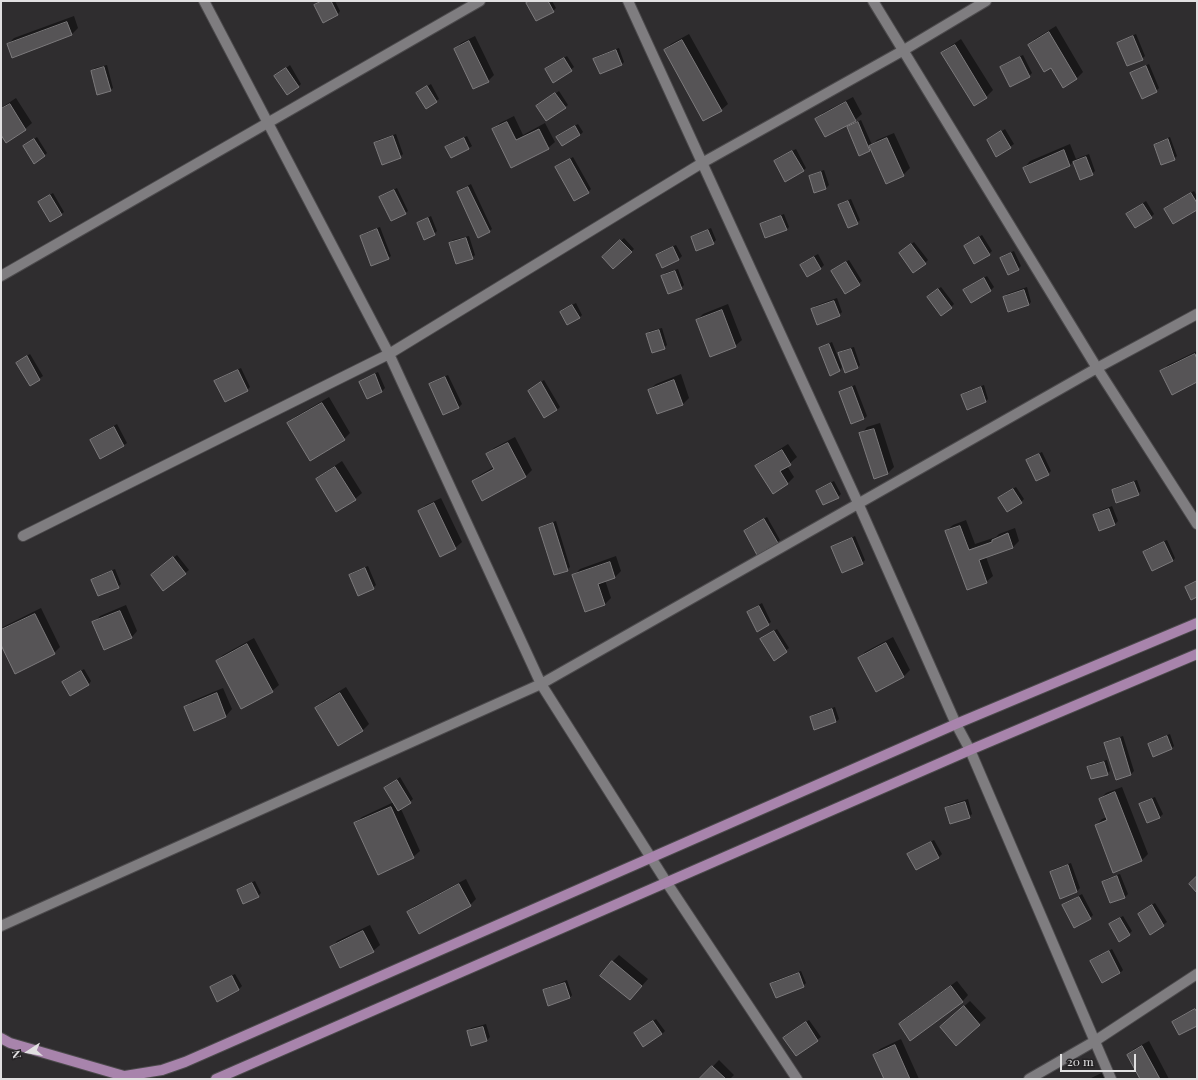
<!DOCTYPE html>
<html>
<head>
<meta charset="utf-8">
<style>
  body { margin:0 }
  #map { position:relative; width:1198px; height:1080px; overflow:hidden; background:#2f2d2f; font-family:"Playfair Display",serif }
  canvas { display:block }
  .frame { position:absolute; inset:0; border:2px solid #e1e0e1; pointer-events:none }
  .north { position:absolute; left:8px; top:1032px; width:40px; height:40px; -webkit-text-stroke:3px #252325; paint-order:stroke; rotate:258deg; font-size:11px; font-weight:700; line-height:16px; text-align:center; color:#e1e0e1 }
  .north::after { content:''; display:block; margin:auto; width:14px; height:18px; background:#e1e0e1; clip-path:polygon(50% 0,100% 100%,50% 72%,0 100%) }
  .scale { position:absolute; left:1060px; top:1054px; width:76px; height:18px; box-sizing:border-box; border:2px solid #e1e0e1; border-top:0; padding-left:5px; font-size:12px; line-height:14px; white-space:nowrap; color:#e1e0e1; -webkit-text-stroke:3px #252325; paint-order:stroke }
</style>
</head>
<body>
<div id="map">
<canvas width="1198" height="1080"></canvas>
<div class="frame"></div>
<div class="north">N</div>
<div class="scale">20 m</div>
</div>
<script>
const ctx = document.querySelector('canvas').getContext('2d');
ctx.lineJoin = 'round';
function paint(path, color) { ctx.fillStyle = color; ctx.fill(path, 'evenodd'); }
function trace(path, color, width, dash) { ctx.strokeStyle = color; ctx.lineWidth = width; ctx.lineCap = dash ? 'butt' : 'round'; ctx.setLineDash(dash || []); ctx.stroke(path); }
const shadow = new Path2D(`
  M321,1H335L340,11L338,14L315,5Z
  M530,1H552L556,8L553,11L528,3Z
  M74,16L78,28L71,35L8,44L14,38Z
  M1056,26L1083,72L1077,78L1063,86L1051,67L1029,45L1035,39Z
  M689,34L728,104L721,110L665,50L671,44Z
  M1136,34L1145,56L1142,59L1118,44L1121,41Z
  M475,36L494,75L488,81L455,49L461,43Z
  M961,39L993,90L986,97L974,104L942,53L949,47Z
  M619,48L624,62L621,65L595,59L597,56Z
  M1023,55L1032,73L1029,76L1001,67L1004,64Z
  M567,56L574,67L554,82L549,67Z
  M1149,64L1159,88L1156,91L1131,74L1134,71Z
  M107,65L113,88L110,90L92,71L95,68Z
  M290,65L301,84L299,86L276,76Z
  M431,84L439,99L436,101L421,90Z
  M559,91L568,105L565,107L540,104Z
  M853,97L862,114L855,120L817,119L823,113Z
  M16,98L32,123L25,129L1,133V108Z
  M514,116L523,135L545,123L555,142L548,148L512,166L494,129L500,123Z
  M861,120L872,145L877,140L894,133L910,168L903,175L871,149L870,150L848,128L851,125Z
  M578,124L583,132L580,135L558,137L561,134Z
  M1005,129L1014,144L997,155L988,140Z
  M396,134L403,154L400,157L375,143L378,140Z
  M467,136L472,146L469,148L451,157L446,147L449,145Z
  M37,137L47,153L44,156L27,144Z
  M1170,137L1177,156L1174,159L1155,145L1158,142Z
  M1070,144L1076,159L1089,154L1095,171L1092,174L1080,179L1074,161L1070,165L1030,182L1024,168L1030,161Z
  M796,149L806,168L803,171L775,161L778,158Z
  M573,157L591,189L588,192L575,199L556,168Z
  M824,170L829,185L826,188L814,191L810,177L813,174Z
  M471,184L492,229L489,231L458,192L461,189Z
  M397,188L408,211L405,213L380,197L383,195Z
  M1194,191L1197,196V209L1168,206Z
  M53,193L64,212L61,214L43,199Z
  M851,199L860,220L857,223L839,205L842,202Z
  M1146,201L1154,214L1151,217L1127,214Z
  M784,214L789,227L786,230L761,225L764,222Z
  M431,216L437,231L434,234L418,224L421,221Z
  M380,227L391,256L388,258L361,236L364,233Z
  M711,228L716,240L713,243L692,238L695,235Z
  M982,235L992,251L989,254L965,246Z
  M469,236L475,255L472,258L450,243L453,240Z
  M624,238L634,249L613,268L603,257Z
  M914,242L928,260L925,263L903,251Z
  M676,245L682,256L679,259L662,266L657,255L660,252Z
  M1014,251L1021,266L1018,269L1001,258L1004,255Z
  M818,254L824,265L821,268L807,275L801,265L804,262Z
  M849,260L862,281L846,293L836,268Z
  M678,269L684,285L681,288L662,276L665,273Z
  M987,276L994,287L991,290L971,302L967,288Z
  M941,287L954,304L951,307L931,294Z
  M1027,287L1031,302L1028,305L1004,297L1007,294Z
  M837,298L842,312L839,315L813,309L815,306Z
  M576,303L582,315L579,318L561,312L564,309Z
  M728,304L742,340L735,346L697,320L703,314Z
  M662,328L667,345L664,348L647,334L650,331Z
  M832,342L842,367L840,370L820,349L823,346Z
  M854,347L860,365L857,368L840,353L843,350Z
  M1197,351V381L1162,371L1168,365Z
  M30,354L43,376L30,385L17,363Z
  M241,368L250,387L247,390L215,381L218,379Z
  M378,372L385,388L382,391L367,398L360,382L363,379Z
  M681,374L689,398L683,404L658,413L649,390L656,384Z
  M448,375L462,404L459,407L444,414L430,385L433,382Z
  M544,380L560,407L557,410L529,391Z
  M855,385L867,416L864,419L841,392L844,390Z
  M984,385L988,399L986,401L962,395L965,392Z
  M329,397L350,433L344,439L289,424L295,417Z
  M880,423L894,467L888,473L874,478L861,434L867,427Z
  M117,424L127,443L124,445L101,458L91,440L94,437Z
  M515,437L532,470L526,476L473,481L480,475L494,467L488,454L494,448Z
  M788,444L797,457L787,466L794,477L788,483L773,492L757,466L763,460Z
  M1042,452L1051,471L1048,474L1028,460L1031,457Z
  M342,461L362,493L355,499L317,479L324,473Z
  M1137,480L1141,491L1138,494L1113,490L1116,487Z
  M834,481L841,494L838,497L817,491L820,488Z
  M1016,487L1024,499L1021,502L1002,495Z
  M441,498L462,542L455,548L419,511L426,505Z
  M1112,506L1118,521L1115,524L1099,529L1094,515L1097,512Z
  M767,517L780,540L777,543L745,531L748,528Z
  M966,520L975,544L996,537L999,534L1015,528L1019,541L1013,547L986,557L993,576L986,582L946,531L953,525Z
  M556,521L570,567L567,570L541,528L544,525Z
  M855,536L865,560L862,563L833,548L836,545Z
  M1167,540L1175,558L1173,561L1144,552L1147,549Z
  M177,555L189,570L164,590L155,572Z
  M616,556L621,571L615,577L605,580L611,598L605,604L574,575L580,569Z
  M368,566L376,585L373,588L350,575L353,572Z
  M115,569L121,584L118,587L92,580L95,577Z
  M762,603L771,622L768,624L748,612L751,609Z
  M126,605L137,631L131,638L94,623L100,616Z
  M41,608L60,647L54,653L1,642V629L3,627Z
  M777,629L789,648L774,659L764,637Z
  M893,637L910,670L904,676L876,691L859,659L865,652Z
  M254,638L279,685L272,691L217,661L223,655Z
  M84,669L91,681L89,684L71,694L66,680Z
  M346,687L369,724L363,730L338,745L316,709L322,702Z
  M223,688L232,709L226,716L195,729L185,708L192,701Z
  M835,707L839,719L836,722L811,717L814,714Z
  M1170,734L1174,746L1172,748L1149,744L1152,741Z
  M1123,736L1134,771L1131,774L1117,779L1105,743L1108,741Z
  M1107,760L1110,771L1107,774L1088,767L1091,764Z
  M400,777L413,799L401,809L420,851L413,857L355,823L362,817L394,802L385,788Z
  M1122,787L1148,854L1142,860L1114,872L1096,825L1102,819L1107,817L1100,799L1106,793Z
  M1155,797L1163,814L1160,817L1148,822L1141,805L1143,802Z
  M968,799L972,814L969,817L947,808L949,805Z
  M934,840L942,854L939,857L916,869L909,854L912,851Z
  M1071,863L1080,888L1077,891L1060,897L1051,872L1054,869Z
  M1120,874L1128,894L1125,897L1111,902L1103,882L1106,879Z
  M466,879L476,899L470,905L408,912L415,906Z
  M255,881L261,893L258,896L238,890L241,887Z
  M1082,894L1093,915L1090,918L1063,905L1066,903Z
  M1155,903L1167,922L1150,933L1139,914L1142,911Z
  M1123,916L1132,931L1129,934L1110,924Z
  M370,925L380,945L373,951L331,948L337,941Z
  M1112,949L1123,970L1120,973L1102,982L1091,961L1094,958Z
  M619,955L648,979L630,999L612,962Z
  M801,971L806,983L803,986L771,984L774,981Z
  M235,974L242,986L239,989L217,1000L211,987L214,985Z
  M567,980L572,995L570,998L544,991L547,988Z
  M957,981L968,995L962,1002L900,1024L906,1018Z
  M970,1001L986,1018L979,1024L948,1021Z
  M656,1019L665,1031L662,1034L636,1033Z
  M809,1020L821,1037L796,1055L787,1035Z
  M486,1024L490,1037L487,1040L468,1031L471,1028Z
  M901,1039L919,1079H885L874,1055L880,1049Z
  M1149,1041L1169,1079H1141L1128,1055L1134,1049Z
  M719,1060L734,1075L730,1079H701Z
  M1108,1070L1112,1079H1089Z`);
const building = new Path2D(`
  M322,1H331L338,15L323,23L314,5Z
  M530,1H548L554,12L536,21L526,3Z
  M67,22L72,35L12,58L7,44Z
  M1049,32L1077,79L1063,88L1051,68L1044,72L1028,45Z
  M1133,36L1143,60L1127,66L1117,43Z
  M682,40L722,111L703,121L664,50Z
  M469,41L489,82L473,89L454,49Z
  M955,45L987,98L974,106L941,53Z
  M616,50L622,65L600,74L593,59Z
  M1020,57L1030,77L1010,87L1000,67Z
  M564,58L572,71L553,83L545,69Z
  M1146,66L1157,92L1142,99L1130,73Z
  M104,67L111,91L97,95L91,71Z
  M286,68L299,87L287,95L274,76Z
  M427,86L437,102L426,109L416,93Z
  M555,93L566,108L546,121L536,106Z
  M846,102L856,121L825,137L815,119Z
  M10,104L26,130L6,143L1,135V109Z
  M507,122L516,140L539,129L549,149L511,168L492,129Z
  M858,122L870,151L859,156L847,127Z
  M575,126L580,135L562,146L556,137Z
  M1001,131L1011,148L996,157L987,140Z
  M393,136L401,158L382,165L374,143Z
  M464,138L469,149L451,158L445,147Z
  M887,138L904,176L886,184L869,146Z
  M34,139L45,156L34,164L23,146Z
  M1168,139L1175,160L1161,165L1154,145Z
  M1064,150L1070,166L1030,183L1023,168Z
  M792,151L804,171L785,182L774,161Z
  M1086,157L1093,175L1080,180L1073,162Z
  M570,159L589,193L574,201L555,167Z
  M821,172L826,189L814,193L809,176Z
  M468,187L490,232L478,238L457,192Z
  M394,190L406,214L391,221L379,197Z
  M1191,193L1197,203V210L1173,224L1164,209Z
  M50,195L62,215L50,222L38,202Z
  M848,201L858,224L848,228L838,205Z
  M1143,204L1152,218L1135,228L1126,214Z
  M781,216L787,230L765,238L760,224Z
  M428,218L435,235L424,240L417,223Z
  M377,229L389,259L371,266L360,236Z
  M708,230L714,244L696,251L691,237Z
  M979,237L990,255L974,264L964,246Z
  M466,238L473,259L456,264L449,243Z
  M620,240L632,252L613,269L602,257Z
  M911,244L926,264L913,273L899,253Z
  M673,247L679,260L662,268L656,255Z
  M1011,253L1019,270L1008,275L1000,258Z
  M814,257L821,269L807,277L800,265Z
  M846,262L860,285L845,294L831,271Z
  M675,271L682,289L668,294L661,276Z
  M984,278L991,291L971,303L963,290Z
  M938,289L952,308L941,316L927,297Z
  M1024,290L1029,305L1008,312L1003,297Z
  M834,301L840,316L817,325L811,309Z
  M572,305L580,318L567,325L560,312Z
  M722,310L736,347L710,357L696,320Z
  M659,330L665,349L652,353L646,334Z
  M829,344L840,371L830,376L819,348Z
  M851,349L858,368L845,373L838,353Z
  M1195,354L1197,359V382L1172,395L1160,371Z
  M27,356L40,380L30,386L16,363Z
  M238,370L248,391L225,402L214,381Z
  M375,374L382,392L367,399L359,382Z
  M445,377L459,408L443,415L429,384Z
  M674,380L683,405L657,414L648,390Z
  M541,382L557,410L544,418L528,391Z
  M852,387L864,419L851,424L839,392Z
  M981,387L986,402L967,410L961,395Z
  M322,403L345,440L310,461L287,423Z
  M114,427L124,446L100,459L90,440Z
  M874,429L888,474L874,479L859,433Z
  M508,443L526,477L482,501L472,481L494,469L486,454Z
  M782,450L791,465L780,471L788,484L773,494L755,466Z
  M1039,454L1049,475L1036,481L1026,460Z
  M335,467L356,500L336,512L316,479Z
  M1134,482L1139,495L1116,503L1112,490Z
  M831,483L839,498L823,505L816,491Z
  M1013,489L1022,503L1007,512L998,498Z
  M434,503L456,549L440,557L418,511Z
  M1109,509L1115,525L1099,531L1093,515Z
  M764,519L778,543L757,555L744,531Z
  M553,523L568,571L554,575L539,528Z
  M960,526L969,550L992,542V540L1008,533L1013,548L979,560L987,583L967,590L945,531Z
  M852,538L863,564L842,573L831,547Z
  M1164,542L1173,561L1152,571L1143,552Z
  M173,557L186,574L163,591L151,575Z
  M610,562L615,578L598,584L605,605L585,612L572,575Z
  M365,568L374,589L358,596L349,575Z
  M112,571L119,588L98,596L91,580Z
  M1197,581V597L1191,600L1185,587Z
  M759,606L769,625L757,632L747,612Z
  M120,611L132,638L104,650L92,622Z
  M35,614L55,654L15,674L1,645V630Z
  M774,631L787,652L774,661L760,639Z
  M886,643L904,677L876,692L858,658Z
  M247,644L273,692L241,709L216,661Z
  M81,671L89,685L70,696L62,682Z
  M217,693L226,717L194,731L184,707Z
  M340,693L363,731L338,746L315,708Z
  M832,709L836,722L814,730L810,717Z
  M1167,736L1172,749L1153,757L1148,744Z
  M1120,738L1131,775L1116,780L1104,743Z
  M1104,762L1108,775L1091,779L1087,767Z
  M397,780L411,803L398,811L384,788Z
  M1115,792L1142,861L1113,873L1095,825L1107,820L1099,799Z
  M1152,799L1160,818L1147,823L1139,804Z
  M965,802L970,818L950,824L945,808Z
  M391,807L414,858L378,875L354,823Z
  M931,842L939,858L916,870L907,854Z
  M1068,865L1077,892L1060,899L1050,872Z
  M1117,876L1125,898L1110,903L1102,882Z
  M1197,876V893L1189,884Z
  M252,883L259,897L243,904L237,890Z
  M459,884L471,906L419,934L407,912Z
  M1079,897L1091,919L1074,928L1062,905Z
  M1152,905L1164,926L1150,935L1138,914Z
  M1120,918L1130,935L1119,942L1109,924Z
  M363,931L374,952L340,968L330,947Z
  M1109,951L1120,973L1102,983L1090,961Z
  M612,961L642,986L630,1000L600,976Z
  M799,973L804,987L776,998L770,984Z
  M232,976L239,990L217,1002L210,987Z
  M565,983L570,998L548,1006L543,990Z
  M951,986L963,1002L910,1041L899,1024Z
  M964,1006L980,1025L956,1046L940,1027Z
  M1195,1009L1197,1012V1026L1179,1035L1172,1022Z
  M653,1021L662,1034L643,1047L634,1033Z
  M806,1022L818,1041L796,1056L783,1038Z
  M483,1027L487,1041L471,1046L467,1031Z
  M895,1045L910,1079H884L873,1055Z
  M1142,1046L1160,1079H1140L1127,1055Z
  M712,1066L726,1079H699Z`);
const minor = new Path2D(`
  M628,1L858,503L956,724L970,750L1111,1079
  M873,1L1097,368L1197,524
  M1,276L480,1
  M23,536L389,354L204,1
  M1,926L541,684L1097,368L1197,314
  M797,1079L667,883L541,684L389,354L702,163L904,50L986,1
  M1029,1079L1095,1041L1197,974`);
const major = new Path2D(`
  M1,1038L10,1043L131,1078
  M125,1076L162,1070L185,1062L956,724L1197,623
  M216,1079L970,750L1197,654`);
paint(shadow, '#0007');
paint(building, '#565456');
trace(building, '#7c7a7c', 1);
trace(minor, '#4c4a4c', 12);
trace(major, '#4c4a4c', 12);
trace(minor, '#7f7d80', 10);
trace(major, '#a884ac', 10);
</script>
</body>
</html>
